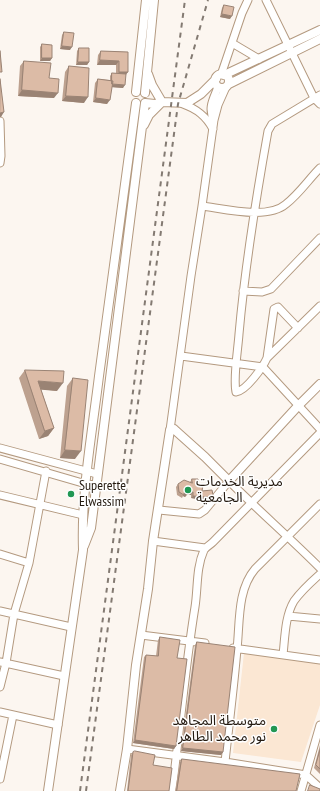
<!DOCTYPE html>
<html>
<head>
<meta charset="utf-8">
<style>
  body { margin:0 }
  canvas { display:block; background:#fcf6f0 }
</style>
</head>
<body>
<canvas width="320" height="791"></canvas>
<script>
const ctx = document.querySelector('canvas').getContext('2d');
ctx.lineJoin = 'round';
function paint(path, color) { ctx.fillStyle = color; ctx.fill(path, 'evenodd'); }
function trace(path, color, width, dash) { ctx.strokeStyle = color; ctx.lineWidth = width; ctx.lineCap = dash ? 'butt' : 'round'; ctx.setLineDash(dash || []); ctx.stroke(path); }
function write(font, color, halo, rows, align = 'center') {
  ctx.font = font + ' "PT Sans Narrow","Noto Sans Arabic",sans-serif'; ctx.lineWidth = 3; ctx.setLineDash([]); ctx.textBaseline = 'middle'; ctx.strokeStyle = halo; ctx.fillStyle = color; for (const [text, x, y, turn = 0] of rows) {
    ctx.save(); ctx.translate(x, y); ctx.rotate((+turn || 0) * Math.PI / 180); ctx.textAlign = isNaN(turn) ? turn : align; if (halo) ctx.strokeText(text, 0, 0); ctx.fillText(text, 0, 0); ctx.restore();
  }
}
const built = new Path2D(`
  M244,653L320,663V705L301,762L233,753Z`);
const minor = new Path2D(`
  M266,0L314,98L320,104
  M232,43L259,59
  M221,75L242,13L248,0
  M320,95L272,124L268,131C256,198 245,266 239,334C238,349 233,378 236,392C246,391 263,367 267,358L320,306
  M183,104C197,109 206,116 213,129
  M214,120C207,108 214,98 218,87
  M0,121L1,156L0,163
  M202,206C225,209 268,220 286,204C299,194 309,179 320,168
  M243,291L262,292L271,289L320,238
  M181,356L263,367L320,429
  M267,358L274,309L278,307L298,328
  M170,430L191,276L202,206L214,120L218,105L226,87
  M0,448L97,474
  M0,459L86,484L96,485
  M0,495L83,515
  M159,510L199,514L205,510L229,481C259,511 290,538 320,568
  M153,541L205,548
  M0,554L29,563L14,614L6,663L0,687
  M29,563L46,471
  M0,611L71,627
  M288,616L320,619
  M141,635L205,643
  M233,648L320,660
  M283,655C285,637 285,616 294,601C301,591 311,582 320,574
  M0,662L64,676
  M0,712L58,725
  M127,749L225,762L306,775L320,788
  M225,762C229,724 234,686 237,649C240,623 237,590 255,569L320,504
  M0,779L13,715
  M172,791C180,730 185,668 195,607C198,588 196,568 204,550C206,547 210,545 213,542L320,433
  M301,791L320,725`);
const tertiary = new Path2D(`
  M148,74L152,85L162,102
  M215 81a7 7 0 1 1 14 0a7 7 0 1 1-14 0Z
  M224,75L320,30
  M229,84L320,39
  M136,92L146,0
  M145,93L154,0
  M144,125L149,115L161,103
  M84,546L91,528L145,103L155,104L162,102L187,103L201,94L216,79
  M48,791L83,550C81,492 92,434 99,376C111,285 123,194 136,103
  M120,791L127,749L136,665L148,589L153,541L170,430L174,429L176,431L205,457L229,481L298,406L320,384`);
const rail = new Path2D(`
  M80,791L185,0
  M86,791L178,104L208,0`);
const wall = new Path2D(`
  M224,5L230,19L220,17L222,8Z
  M64,32L70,50L60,49L62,35Z
  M42,44L52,58L50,61H40V47Z
  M79,48L89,62L87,65H76L77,51Z
  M101,51L128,52V72L126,74L123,88L112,87L107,104L93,102L95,83L98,79L110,80V76L112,73H116V65H97L98,55Z
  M24,61L49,78L54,98L18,96L20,66Z
  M69,66L84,103L62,101L65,72Z
  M25,370L57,391L41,389L54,428L48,436L39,439L19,378Z
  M73,378L75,459L60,458L67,386Z
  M192,479L202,491L212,497L210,500H204L191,498V495L188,494L185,497L183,496L182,498L177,495L176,487L178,484L190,482Z
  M160,637L176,746L174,749L133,743L144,657L146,655L156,656L158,640Z
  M197,642L223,752L221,755L181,751L195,645Z
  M320,745V774L314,768Z
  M133,752L153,765L169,791H127L131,755Z
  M182,759L296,791H175L180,762Z`);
const shadedWall = new Path2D(`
  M222,14L232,16L230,19L220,17Z
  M62,46L72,47L70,50L60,49Z
  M42,58H52L50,61H40Z
  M100,60L119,61L116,65H97Z
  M78,62H89L87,65H76Z
  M119,72H128L125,76H116Z
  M112,84L125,85L123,88L110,87Z
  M22,90L58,93L54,98L18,96Z
  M66,96L88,97L84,103L62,101Z
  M96,98L110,100L107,104L93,102Z
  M4,112L1,117H0V113Z
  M38,381L63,383L57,391L33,389Z
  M54,428L48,436L39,439L45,431Z
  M65,450L81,451L75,459L60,458Z
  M188,491L193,492L191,495L187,494L185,497L183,496L184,493Z
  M193,496L212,497L210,500H204L191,498Z
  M135,740L176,746L174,749L133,743Z
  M183,748L223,752L221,755L181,751Z`);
const building = new Path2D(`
  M224,5L234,7L232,16L222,14Z
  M64,32L74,33L72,47L62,46Z
  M42,44L52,45V58H42Z
  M79,48H89V62H78Z
  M0,51L2,72H0Z
  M101,51L128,52V72H119V61L100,60Z
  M24,61L51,63L49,78L59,79L58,93L22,90Z
  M69,66L89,68L88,97L66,96Z
  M112,73L126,74L125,85L112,84Z
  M0,79L4,112L0,113Z
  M98,79L113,81L110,100L96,98Z
  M25,370L64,371L63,383L38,381L54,428L45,431Z
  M73,378L88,380L81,451L65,450Z
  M192,479H198V485H203L202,491L212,490L213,495L212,497H206L193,496V492L188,491V494L184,493V495L179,492L178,484L184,480L192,483Z
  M160,637L180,640L177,658L187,659L176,746L135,740L146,655L158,656Z
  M197,642L235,647L223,752L183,748Z
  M320,750V769L316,765Z
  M135,751L155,755L153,765L172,768L169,791H128L133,752Z
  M182,759L300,774L296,791H177Z
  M310,785L320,789V791H308Z`);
const markers = [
  [188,490,4,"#219753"],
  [71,494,4,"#219753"],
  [274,729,4,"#219753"]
];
const poiNames = [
  ["مديرية الخدمات",196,482],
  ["الجامعية",196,498],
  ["Superette",79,486],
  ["Elwassim",79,502],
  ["متوسطة المجاهد",266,721,"right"],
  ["نور محمد الطاهر",266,737,"right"]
];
paint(built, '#fbe7d3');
trace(minor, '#b49a80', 9);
trace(tertiary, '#b49a80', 10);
trace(minor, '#fff', 7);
trace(tertiary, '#fff', 8);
trace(rail, '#837a72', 2, [5, 5]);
paint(wall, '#bda18f');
paint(shadedWall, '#9a8374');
paint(building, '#dcbba6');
trace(building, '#9a8374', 1);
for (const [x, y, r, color] of markers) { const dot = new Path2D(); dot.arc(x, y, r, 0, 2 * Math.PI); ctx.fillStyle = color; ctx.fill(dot); trace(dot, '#fff', 1.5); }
write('14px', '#241a10', '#fff', poiNames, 'left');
</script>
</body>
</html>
